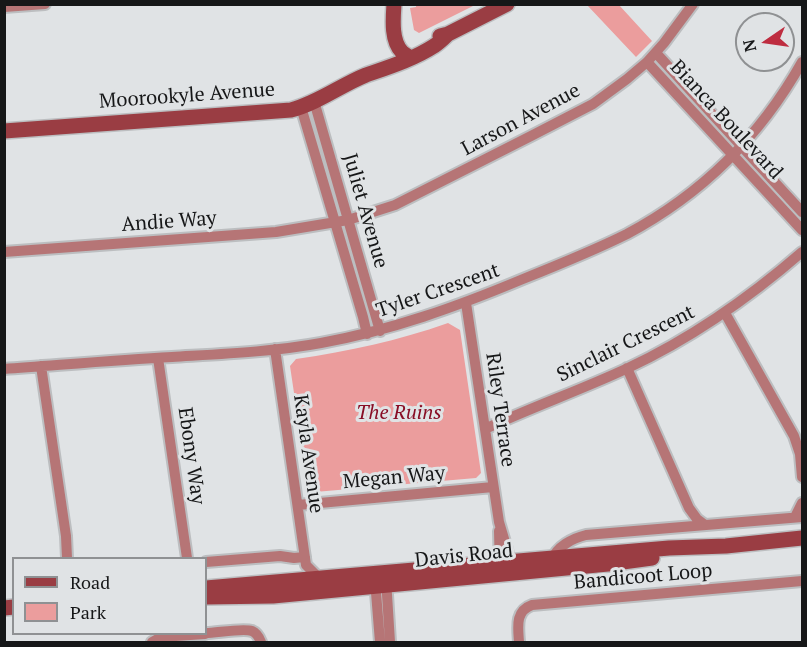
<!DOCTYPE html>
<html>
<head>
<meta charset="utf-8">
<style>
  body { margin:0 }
  #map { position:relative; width:807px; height:647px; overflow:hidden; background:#e0e3e5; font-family:"PT Serif",serif }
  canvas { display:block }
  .frame { position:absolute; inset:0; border:6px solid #161718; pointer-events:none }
  .legend { position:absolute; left:12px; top:557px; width:195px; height:78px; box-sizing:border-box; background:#e0e3e5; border:2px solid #8f9193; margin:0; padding:8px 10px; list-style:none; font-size:18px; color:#161718 }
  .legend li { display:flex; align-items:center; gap:12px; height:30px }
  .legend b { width:30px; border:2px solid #8f9193 }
  .north { position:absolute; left:735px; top:12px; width:60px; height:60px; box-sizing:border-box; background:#e0e3e5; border:2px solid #8f9193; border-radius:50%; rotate:257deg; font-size:16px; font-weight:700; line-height:24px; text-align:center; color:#161718 }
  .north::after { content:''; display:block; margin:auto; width:21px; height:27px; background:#be2d40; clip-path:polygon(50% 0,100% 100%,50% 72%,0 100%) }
</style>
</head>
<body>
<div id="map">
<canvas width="807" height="647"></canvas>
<div class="frame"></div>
<ul class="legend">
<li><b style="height:8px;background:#9a3d43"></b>Road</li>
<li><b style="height:16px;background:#eb9d9d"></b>Park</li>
</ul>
<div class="north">N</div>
</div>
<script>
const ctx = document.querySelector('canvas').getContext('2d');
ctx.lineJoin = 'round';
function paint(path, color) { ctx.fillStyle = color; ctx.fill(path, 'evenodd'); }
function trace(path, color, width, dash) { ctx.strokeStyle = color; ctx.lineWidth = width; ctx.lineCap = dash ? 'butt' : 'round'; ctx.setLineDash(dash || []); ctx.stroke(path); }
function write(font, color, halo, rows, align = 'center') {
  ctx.font = font + ' "PT Serif",serif'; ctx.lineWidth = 6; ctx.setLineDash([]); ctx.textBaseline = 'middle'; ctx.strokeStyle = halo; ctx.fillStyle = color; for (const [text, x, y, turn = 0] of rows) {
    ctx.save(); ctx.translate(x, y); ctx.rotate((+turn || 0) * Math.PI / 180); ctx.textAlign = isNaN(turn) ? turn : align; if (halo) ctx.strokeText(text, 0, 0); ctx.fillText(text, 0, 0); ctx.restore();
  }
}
const green = new Path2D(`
  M416,5V4L475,5L419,33L414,30L410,8L416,7Z
  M587,5H619L652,41L636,57Z
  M448,323L460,330L481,473L476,478L315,492L308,487L290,366L296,359C350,351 397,341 448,323Z`);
const street = new Path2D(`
  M4,7L45,4
  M656,53L802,212
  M647,62L802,230
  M314,101L380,331
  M301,107L363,317L367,334
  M4,252L276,232L348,220L395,205L531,136L593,104L627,79L647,62L664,43L693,4
  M466,303L499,522L507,549L510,569
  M725,313L794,436L800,454L802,477
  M275,349L306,565L319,578
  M158,358L187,558
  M41,366L66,536L67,558
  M627,368L689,508L697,519L705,525
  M4,369C60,365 116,360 172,357C221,354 272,352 321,343C392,330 456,307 523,279C558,265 593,251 627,234C702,194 761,135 802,62
  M485,429C532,407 581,390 628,368C692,338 749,298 802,252
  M298,505L493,487
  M795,517L802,503
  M499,531L500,570
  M552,560C556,547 573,538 586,535L802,517
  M206,562L280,556L294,558L305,557
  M386,579L390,642
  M375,580L380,642
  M206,633C216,633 243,628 252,631C257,633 259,637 261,642
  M152,642L161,637L205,634
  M519,642C518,627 515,611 532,605L802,581`);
const secondary = new Path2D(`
  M394,4C393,19 391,41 402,52C405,55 408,56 411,58
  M440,36L448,34L507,4
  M4,131L291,110C318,103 341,85 366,75C389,67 414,59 434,46C439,43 444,38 448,34
  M206,588L669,548L726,546L802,538
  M207,597L273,596L608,564L652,558
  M4,608L14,607`);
const streetNames = [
  ["Moorookyle Avenue",187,96,-4],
  ["Larson Avenue",521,120,-28],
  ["Bianca Boulevard",726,120,47],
  ["Juliet Avenue",365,211,74],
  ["Andie Way",169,222,-4],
  ["Tyler Crescent",438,291,-19],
  ["Sinclair Crescent",626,344,-26],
  ["Riley Terrace",500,410,82],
  ["Kayla Avenue",308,454,82],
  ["Ebony Way",191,456,82],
  ["Megan Way",394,478,-5],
  ["Davis Road",464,556,-6],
  ["Bandicoot Loop",643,577,-5]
];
const parkNames = [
  ["The Ruins",399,413]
];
paint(green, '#eb9d9d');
trace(street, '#bcbec0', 14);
trace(secondary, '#bcbec0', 18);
trace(street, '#b67576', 10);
trace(secondary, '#9a3d43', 15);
write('20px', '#161718', '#e0e3e5', streetNames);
write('italic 20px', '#880d25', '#e0e3e5', parkNames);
</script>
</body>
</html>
